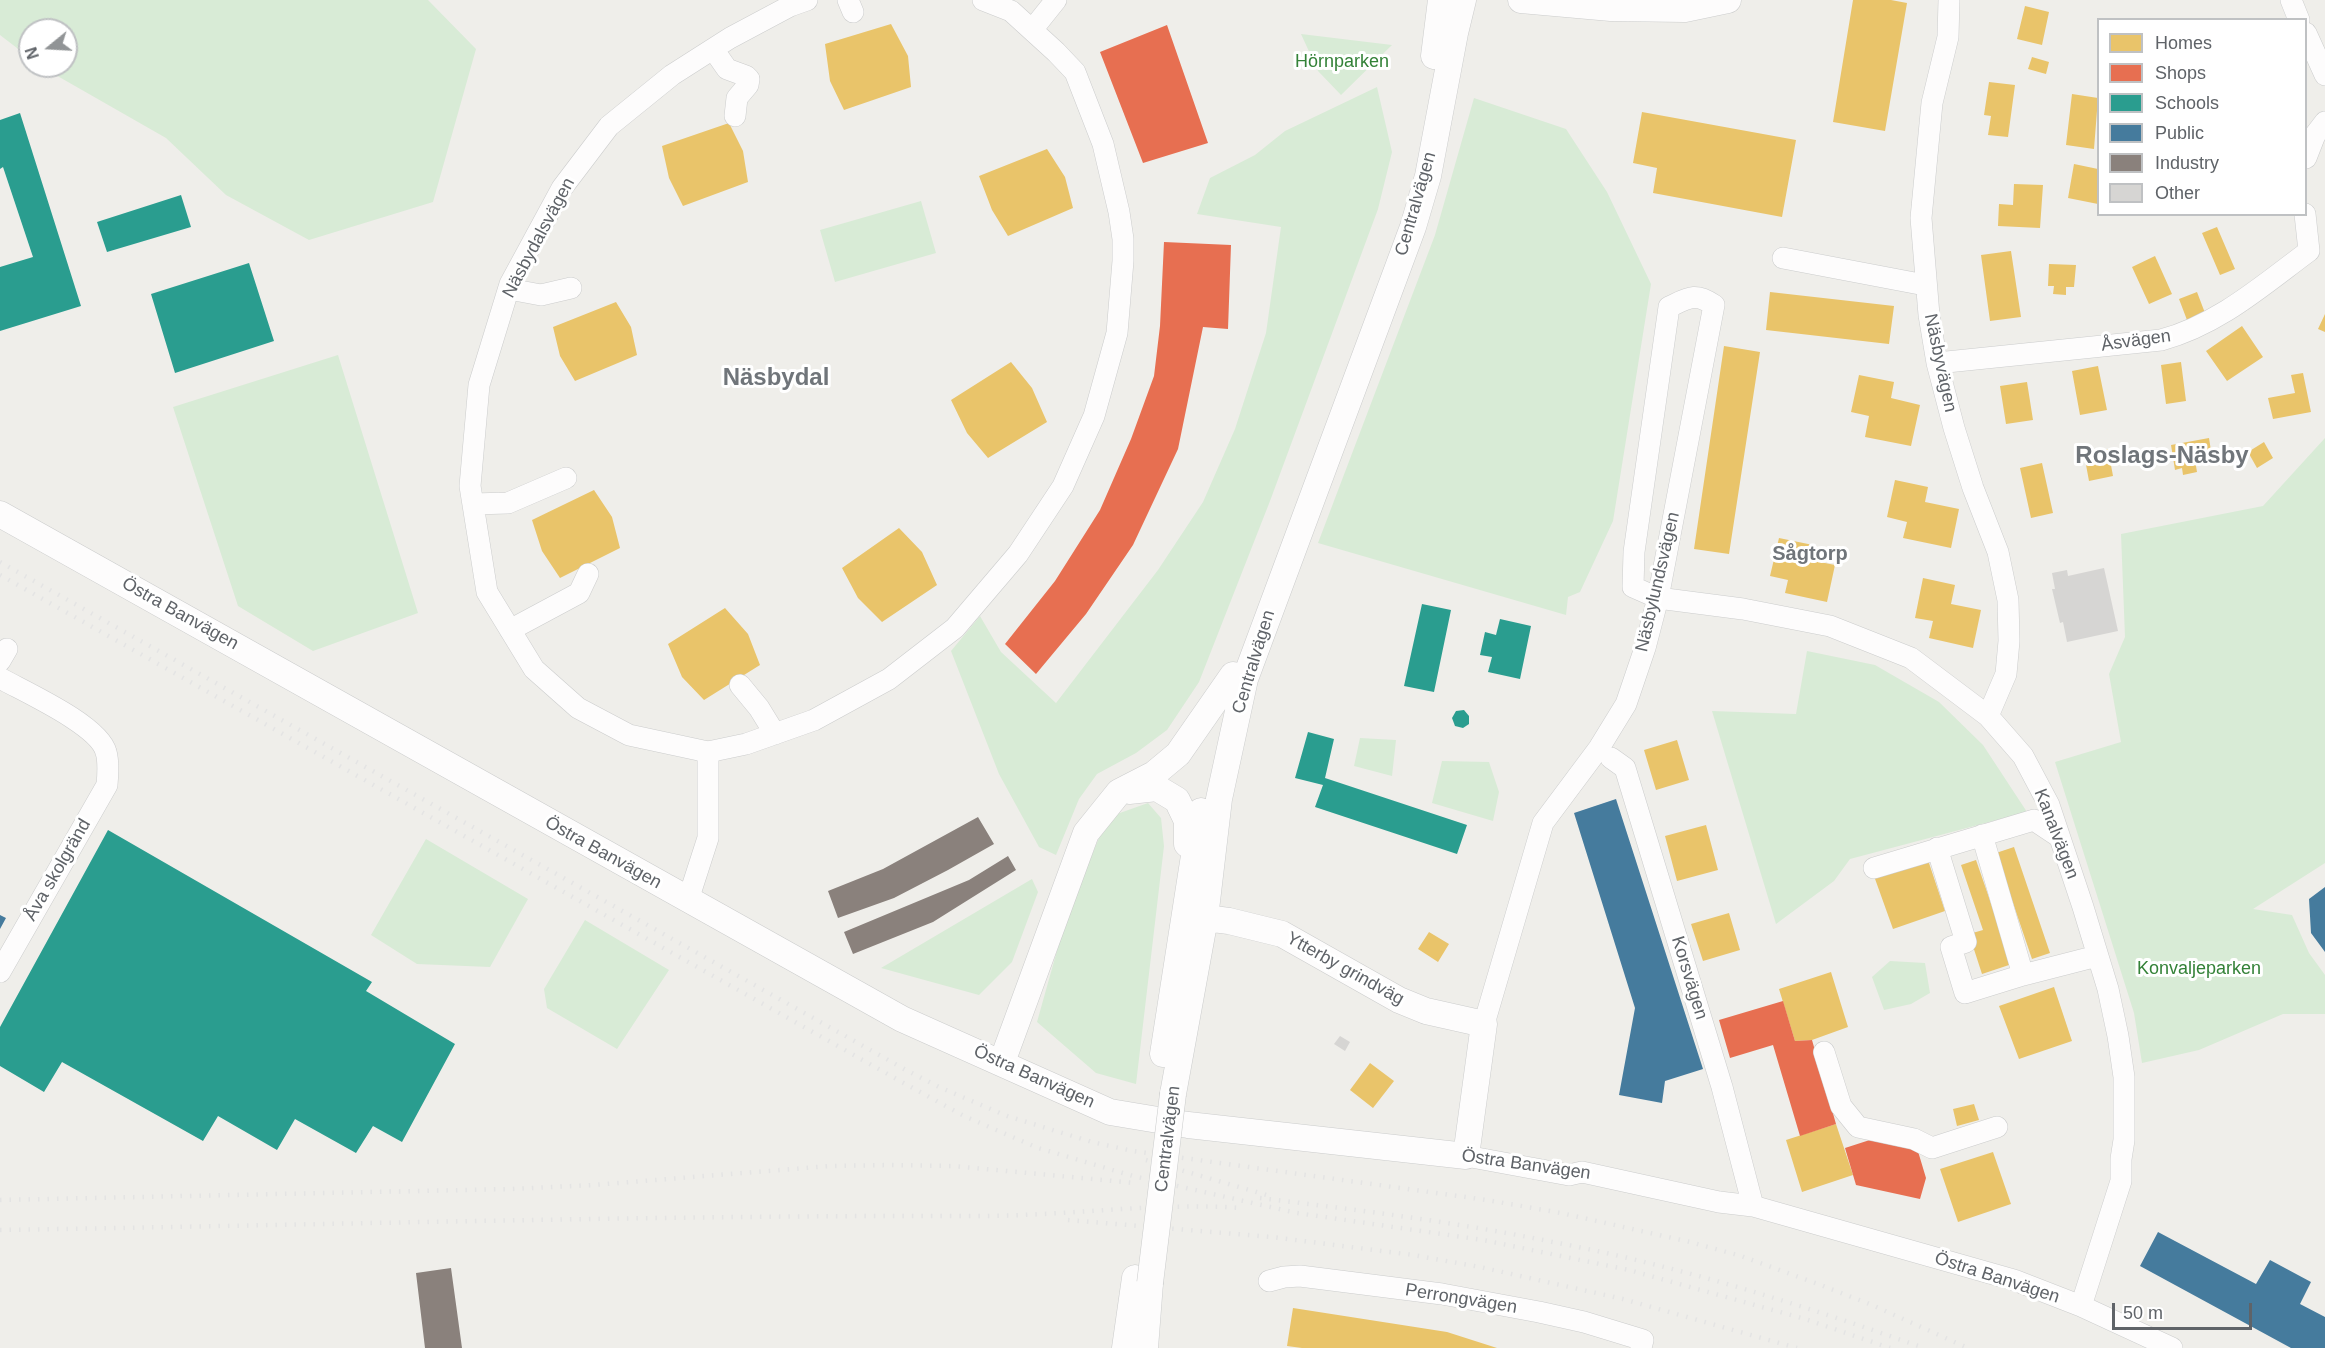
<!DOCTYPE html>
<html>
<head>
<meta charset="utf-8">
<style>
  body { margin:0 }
  #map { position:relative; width:2325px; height:1348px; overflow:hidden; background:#efeeea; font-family:Helvetica,sans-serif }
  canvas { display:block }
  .legend { position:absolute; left:2097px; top:18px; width:210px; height:198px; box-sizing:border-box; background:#fff; border:2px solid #bfc1c3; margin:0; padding:8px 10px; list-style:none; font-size:18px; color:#5f6368 }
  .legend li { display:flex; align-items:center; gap:12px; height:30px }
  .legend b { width:30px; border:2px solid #bfc1c3 }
  .north { position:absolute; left:18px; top:18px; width:60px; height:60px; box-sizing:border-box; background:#fff; border:2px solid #bfc1c3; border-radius:50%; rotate:252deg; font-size:16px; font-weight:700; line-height:24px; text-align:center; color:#5f6368 }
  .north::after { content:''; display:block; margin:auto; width:21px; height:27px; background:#919496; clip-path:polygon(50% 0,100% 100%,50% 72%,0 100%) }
  .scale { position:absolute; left:2112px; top:1303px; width:140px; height:27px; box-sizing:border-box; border:3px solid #5f6368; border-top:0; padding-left:8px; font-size:18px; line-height:21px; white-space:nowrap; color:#5f6368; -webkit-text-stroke:4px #fff; paint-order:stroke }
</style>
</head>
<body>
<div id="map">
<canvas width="2325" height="1348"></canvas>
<ul class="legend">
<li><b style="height:16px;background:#e9c46a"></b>Homes</li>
<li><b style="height:16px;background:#e76f51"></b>Shops</li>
<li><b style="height:16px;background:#2a9d8f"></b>Schools</li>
<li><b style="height:16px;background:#457b9d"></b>Public</li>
<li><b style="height:16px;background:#8a817c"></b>Industry</li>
<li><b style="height:16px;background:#d6d5d3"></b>Other</li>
</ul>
<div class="north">N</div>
<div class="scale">50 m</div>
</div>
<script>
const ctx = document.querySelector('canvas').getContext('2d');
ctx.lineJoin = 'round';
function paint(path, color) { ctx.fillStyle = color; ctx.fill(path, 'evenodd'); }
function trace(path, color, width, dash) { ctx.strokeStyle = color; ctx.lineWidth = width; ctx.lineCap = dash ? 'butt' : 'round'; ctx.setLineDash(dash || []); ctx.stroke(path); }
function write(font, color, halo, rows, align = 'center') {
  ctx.font = font + ' Helvetica,sans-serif'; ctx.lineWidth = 6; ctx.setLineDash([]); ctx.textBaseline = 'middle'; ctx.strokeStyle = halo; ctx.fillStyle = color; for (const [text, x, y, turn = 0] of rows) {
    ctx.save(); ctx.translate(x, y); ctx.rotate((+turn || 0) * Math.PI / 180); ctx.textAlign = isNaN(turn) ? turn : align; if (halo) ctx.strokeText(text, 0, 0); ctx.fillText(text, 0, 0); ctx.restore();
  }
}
const green = new Path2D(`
  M0,0H428L476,49L433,202L309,240L226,195L166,138L40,66H66V30H30V58L0,35Z
  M1301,34L1392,45L1341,95L1318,71Z
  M1377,87L1392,152L1378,209L1270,501L1199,682L1167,730L1136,753L1097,774L1079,799L1056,855L1039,847L999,774L951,651L980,616L1001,652L1056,703L1158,570L1203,502L1235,429L1266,333L1281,227L1197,214L1210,178L1255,155L1285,131Z
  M1474,98L1566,129L1607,192L1651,284L1613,521L1580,592L1568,597L1566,615L1318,543L1435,235Z
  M921,201L936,253L835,282L820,230Z
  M338,355L418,613L313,651L238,606L173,407Z
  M2325,438V863L2253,909L2292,915L2309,953L2325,975V1014H2283L2199,1050L2142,1063L2134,1013L2055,762L2121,742L2109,674L2125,637L2121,534L2263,506Z
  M1807,651L1875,665L1939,702L1983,745L2027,812L1850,859L1834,881L1776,924L1712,711L1796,714Z
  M1360,738L1396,740L1392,776L1354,766Z
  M1442,761L1489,762L1499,792L1493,821L1432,803Z
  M1148,803L1161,818L1164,846L1136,1084L1096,1073L1037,1022L1067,915L1099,838L1117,814Z
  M426,839L528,899L490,967L417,964L371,935Z
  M1032,879L1038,892L1012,962L979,995L881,968Z
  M585,920L669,970L617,1049L547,1008L544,989Z
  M1890,961L1925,963L1930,993L1911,1004L1884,1010L1872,977Z`);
const homes = new Path2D(`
  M1853,0H1891L1907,3L1885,131L1833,122Z
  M2025,6L2049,12L2042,45L2017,39Z
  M891,24L908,56L911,87L844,110L830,81L825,44Z
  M2032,57L2049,62L2046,74L2028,69Z
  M1989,82L2015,85L2008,137L1988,135L1991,116L1984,115Z
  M2072,94L2098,98L2094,149L2066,145Z
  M1642,112L1796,140L1782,217L1653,193L1657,168L1633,163Z
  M729,123L743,151L748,182L683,206L669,178L662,146Z
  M1047,149L1065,177L1073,208L1008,236L992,210L979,176Z
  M2074,164L2098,169V204L2068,198Z
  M2014,184L2043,185L2040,228L1998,226L1999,204L2013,205Z
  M2217,227L2235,269L2220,275L2202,233Z
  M2011,251L2021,317L1990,321L1981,255Z
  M2155,256L2172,294L2149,304L2132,267Z
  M2049,264L2076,265L2074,287H2066V295L2053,294L2054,286H2048Z
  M1770,292L1894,306L1889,344L1766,330Z
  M2197,292L2205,313L2187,320L2179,299Z
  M616,302L631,327L637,355L575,381L560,356L553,327Z
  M2325,314V332L2318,329Z
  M2242,326L2263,357L2227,381L2206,351Z
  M1724,346L1760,352L1729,554L1694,549Z
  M1011,362L1032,388L1047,422L988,458L967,433L951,400Z
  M2181,362L2186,401L2166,404L2161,365Z
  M2098,366L2107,410L2080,415L2072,371Z
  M2303,373L2311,412L2273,419L2268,398L2295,393L2291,375Z
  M1859,375L1894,382L1891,398L1920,405L1911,446L1865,437L1869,416L1851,412Z
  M2027,382L2033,420L2006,424L2000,386Z
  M2209,438L2212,457L2195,460L2197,472L2183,475L2182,468L2175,470L2171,445Z
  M2264,442L2273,458L2257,468L2248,452Z
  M2108,449L2113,476L2089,481L2084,454Z
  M2042,463L2053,513L2031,518L2020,468Z
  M1895,480L1928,487L1925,502L1959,509L1951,548L1903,538L1907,522L1887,517Z
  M594,490L612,517L620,548L560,578L542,551L532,520Z
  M899,528L922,552L937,585L882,622L858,598L842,568Z
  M1779,538L1813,545L1810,560L1835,565L1827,602L1785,593L1788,580L1770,576Z
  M1923,578L1955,585L1951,604L1981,610L1973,648L1929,638L1933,621L1915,618Z
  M725,608L748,634L760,665L704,700L682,677L668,644Z
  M1677,740L1689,780L1656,790L1644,750Z
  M1706,825L1718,870L1677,881L1665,836Z
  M2014,847L2050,953L2032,959L1996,853Z
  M1927,857L1945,911L1893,929L1874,876Z
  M1976,860L2012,964L1982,974L1969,934L1983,930L1961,865Z
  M1729,913L1740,950L1703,961L1691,924Z
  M1429,932L1449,944L1438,962L1418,949Z
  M1831,972L1848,1027L1812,1040L1795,1041L1779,989Z
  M2054,987L2072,1041L2019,1059L1999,1006Z
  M1370,1063L1394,1081L1373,1108L1350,1090Z
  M1974,1104L1979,1120L1957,1126L1953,1109Z
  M1836,1124L1853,1175L1802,1192L1786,1140Z
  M1993,1152L2011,1204L1958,1222L1940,1169Z
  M1293,1308L1447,1332L1497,1348H1302L1287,1346Z`);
const shops = new Path2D(`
  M1167,25L1208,143L1143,163L1100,52Z
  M1164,242L1231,245L1228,329L1203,327L1178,449L1133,545L1086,614L1036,674L1005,644L1055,581L1100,510L1131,439L1154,376L1160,326Z
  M1783,1001L1795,1041L1812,1040L1836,1124L1800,1136L1773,1045L1730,1058L1719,1020Z
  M1876,1138L1917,1148L1926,1178L1920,1199L1856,1185L1845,1148Z`);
const schools = new Path2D(`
  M20,113L81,306L0,331V267L33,257L3,167L0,169V120Z
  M181,195L191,227L107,252L97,222Z
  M249,263L274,341L175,373L151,294Z
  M1422,604L1451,610L1434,692L1404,686Z
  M1500,619L1531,626L1520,679L1488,672L1492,657L1480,655L1485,632L1496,635Z
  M1464,710L1469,716V724L1463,728L1455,726L1452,718L1456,711Z
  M1308,732L1334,739L1325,778L1467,825L1457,854L1315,807L1323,785L1295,778Z
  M108,830L372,982L366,991L455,1044L402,1142L373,1126L356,1153L295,1119L277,1150L218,1116L203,1141L62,1062L44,1092L0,1066V1027Z`);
const public = new Path2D(`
  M1616,799L1703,1069L1665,1081L1662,1103L1619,1095L1635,1008L1574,813Z
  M2325,887V952L2311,933L2309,899Z
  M0,915L6,918L0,929Z
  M2158,1232L2256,1284L2270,1260L2311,1282L2300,1304L2325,1317V1348H2291L2140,1266Z`);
const industry = new Path2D(`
  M978,817L994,844L948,870L894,898L838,918L828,891L883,869Z
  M1008,856L1016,870L933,922L853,954L844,932L969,880Z
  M451,1268L462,1348H425L416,1273Z`);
const building = new Path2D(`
  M2104,568L2118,631L2067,642L2063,622L2060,623L2052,589H2055L2052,573L2067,570L2068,576Z
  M1340,1036L1350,1042L1345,1051L1334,1044Z`);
const minor = new Path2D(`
  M848,0L853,12
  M1949,0L1948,37L1932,103L1921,218L1929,315L1937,363L1954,428L1973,488L1998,552L2008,600L2009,641L2006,674L1988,716
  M2291,0L2299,20
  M1032,30L1056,0
  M2306,33L2325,75
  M713,49L727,69L746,76L749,79L748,85L737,98L735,116
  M2306,158L2315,135L2325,122
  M2305,214L2309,251
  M1783,258L1925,285
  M509,289L541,295L571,288
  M1937,363L2161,340C2218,325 2263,285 2309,251
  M473,504L508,503L566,478
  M510,630L579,593L588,574
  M0,661L7,649
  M0,678C25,692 99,725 106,752C109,762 108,774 107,785L0,972
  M740,685L759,708L775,734
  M708,752L629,735L578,708L534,669L487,592L470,486L479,385L510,284L562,188L609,126L672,75L730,38L790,6L807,0
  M1611,758L1625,768L1722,1087L1753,1206
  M1937,848L1966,942L1951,947L1965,993L2023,975L1982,835
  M1874,868L2034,820L2058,836
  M688,900L708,838V752L746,744L814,720L889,679L955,628L1018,554L1063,486L1094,416L1117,333L1123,261V239L1119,212L1103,144L1075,72L1056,52L1011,11L983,0
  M2023,975L2097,956
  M1484,1024L1543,823L1599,748L1626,704L1645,648L1658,598L1714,305C1695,292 1688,298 1669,307L1634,552L1633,587L1658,598L1743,609L1830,626L1911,658L1988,716L2023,756L2049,805L2083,907L2108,989L2118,1036L2124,1077V1140L2121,1159V1181L2081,1306
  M1824,1052L1841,1106L1858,1127L1914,1139L1932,1148L1997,1127
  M1466,1156L1569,1175L1582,1172L1719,1202L1753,1206L2014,1280L2081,1306L2172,1348
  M1269,1281L1284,1277L1300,1276L1442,1294L1539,1312L1584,1322L1643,1340L1641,1348`);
const tertiary = new Path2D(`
  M1521,0L1611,8L1685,9L1728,0
  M1434,56L1441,0
  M0,514L902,1019L1110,1112L1188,1125L1466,1156L1484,1024L1426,1011L1399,1000L1282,934L1229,921L1205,918
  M1129,791L1157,788L1177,800L1187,821V844
  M1163,1054L1201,811
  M1002,1062L1086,833L1119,792L1154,774L1178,754L1233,675
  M1173,1094L1205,918L1219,799L1245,679L1413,227L1428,176L1455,33L1463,0
  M1125,1348L1135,1278
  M1145,1348L1150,1283`);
const rail = new Path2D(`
  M0,562L906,1070L939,1087L1007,1116L1092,1142L1133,1151L1487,1200L1561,1213L1690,1242L1741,1256L1818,1284L1872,1305L1968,1348
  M0,575L900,1081L964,1116L1038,1148L1133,1176L1297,1213L1483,1240L1629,1270L1805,1319L1890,1348
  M1146,1160L1270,1196
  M1260,1198C1358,1210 1456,1222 1553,1242C1679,1266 1803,1305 1924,1348
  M0,1200L511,1189L593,1185L830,1166L891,1165L953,1166L1135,1183
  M1068,1220L1272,1237L1413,1255L1480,1267L1623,1299L1797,1348
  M0,1230C326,1225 653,1215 979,1216C1066,1216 1154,1202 1241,1208`);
const tertiaryBridge = new Path2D(`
  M1150,1283L1173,1094`);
const parkNames = [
  ["Hörnparken",1342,62],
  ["Konvaljeparken",2199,969]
];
const streetNames = [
  ["Centralvägen",1416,204,-74],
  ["Näsbydalsvägen",539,238,-62],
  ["Åsvägen",2136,341,-8],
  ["Näsbyvägen",1940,363,78],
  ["Näsbylundsvägen",1658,582,-77],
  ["Östra Banvägen",180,614,29],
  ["Centralvägen",1254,662,-73],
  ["Kanalvägen",2056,834,69],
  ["Östra Banvägen",603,853,29],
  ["Åva skolgränd",58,870,-60],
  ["Ytterby grindväg",1345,969,29],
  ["Korsvägen",1689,978,73],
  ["Östra Banvägen",1034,1077,24],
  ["Centralvägen",1168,1139,-83],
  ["Östra Banvägen",1526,1165,8],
  ["Östra Banvägen",1997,1278,18],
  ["Perrongvägen",1461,1299,9]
];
const neighbourhoodNames = [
  ["Sågtorp",1810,554]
];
const districtNames = [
  ["Näsbydal",776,378],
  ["Roslags-Näsby",2162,456]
];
paint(green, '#d8ebd6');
paint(homes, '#e9c46a');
paint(shops, '#e76f51');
paint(schools, '#2a9d8f');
paint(public, '#457b9d');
paint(industry, '#8a817c');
paint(building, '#d6d5d3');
trace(minor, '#cbcccc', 22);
trace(tertiary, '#cbcccc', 27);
trace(minor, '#fdfcfc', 21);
trace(tertiary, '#fdfcfc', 26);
trace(rail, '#e4e4e4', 4.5, [1.5, 8]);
trace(tertiaryBridge, '#cbcccc', 27, []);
trace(tertiaryBridge, '#fdfcfc', 26);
write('18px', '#348238', '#fff', parkNames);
write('18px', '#5f6368', '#fff', streetNames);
write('bold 20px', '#70757a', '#fff', neighbourhoodNames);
write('bold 24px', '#70757a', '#fff', districtNames);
</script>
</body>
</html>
